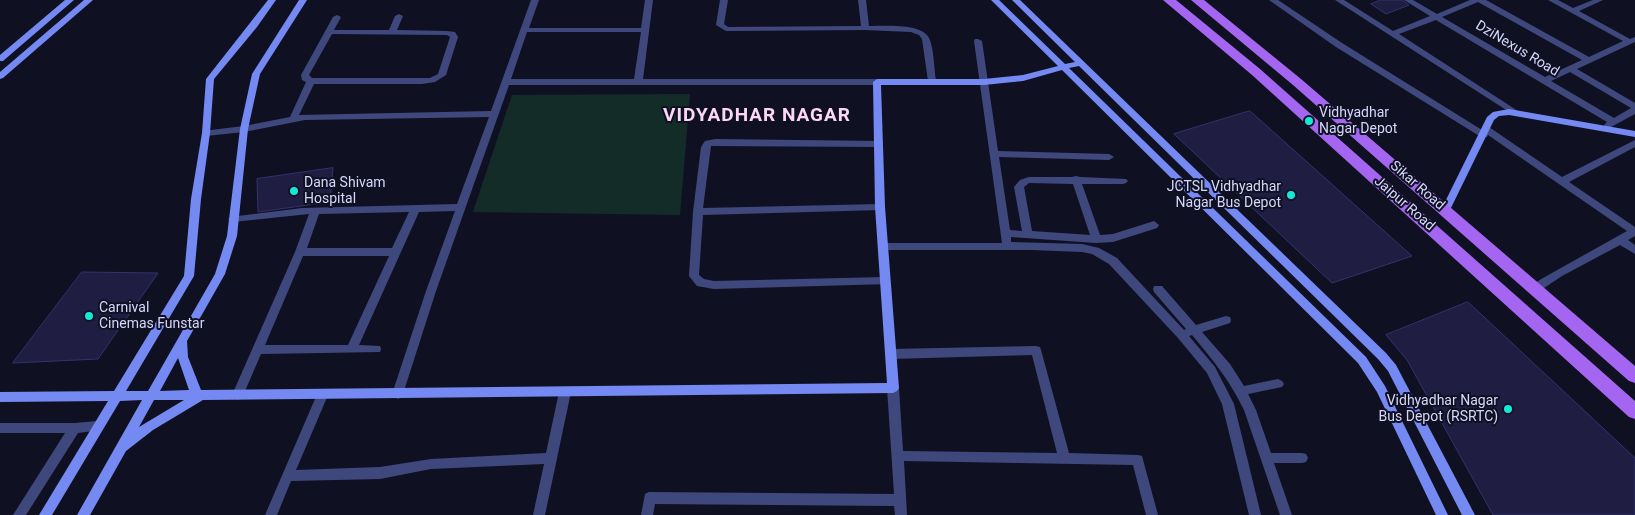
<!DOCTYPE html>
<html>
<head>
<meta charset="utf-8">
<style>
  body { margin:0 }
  canvas { display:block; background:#101023 }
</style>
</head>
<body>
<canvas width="1635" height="515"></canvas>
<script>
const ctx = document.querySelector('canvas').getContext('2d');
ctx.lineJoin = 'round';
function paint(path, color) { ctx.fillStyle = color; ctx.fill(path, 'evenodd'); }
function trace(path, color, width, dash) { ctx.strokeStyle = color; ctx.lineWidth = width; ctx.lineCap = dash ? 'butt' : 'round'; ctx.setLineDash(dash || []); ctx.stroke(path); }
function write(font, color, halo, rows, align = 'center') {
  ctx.font = font + ' Roboto,sans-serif'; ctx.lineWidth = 4; ctx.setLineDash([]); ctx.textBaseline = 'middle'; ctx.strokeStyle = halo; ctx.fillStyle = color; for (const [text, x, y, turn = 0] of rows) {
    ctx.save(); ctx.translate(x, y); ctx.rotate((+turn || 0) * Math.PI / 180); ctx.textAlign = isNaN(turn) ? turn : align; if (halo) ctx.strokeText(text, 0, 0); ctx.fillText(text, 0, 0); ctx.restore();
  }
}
const green = new Path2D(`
  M690,94L680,215L473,212L512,95Z`);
const building = new Path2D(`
  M1381,0H1402L1409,5L1386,14L1371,4Z
  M1250,111L1412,256L1332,283L1174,134Z
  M333,168L330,202L258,212L257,179Z
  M82,272L158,273L98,359L13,363Z
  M1468,302L1635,458V515H1493L1407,360L1386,335Z`);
const street = new Path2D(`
  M531,0H539L529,28H641L645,0H653L643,79H877L881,82L877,85H509L436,291L402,397L398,399L394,397L392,394L426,291L455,211L419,212L359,345L380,346L381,349L380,352L261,354L242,398L238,400L234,398L232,395L295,252L309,214L233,222L230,221L228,219L230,217L302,208L457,204L489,117L305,120L244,132L206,136L202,133L203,131L244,126L290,117L306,82L302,80L301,75L333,17L337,15L341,17L334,30H389L395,16L399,14L403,16L397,30L447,31L455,32L458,37L446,75L435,82L422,84H314L299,115L491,111ZM527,32H641L634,79H511ZM332,34L447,35L450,37L438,74L430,78H312L309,75ZM409,212L392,248H307L319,214ZM303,256H389L348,345H265Z
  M720,0H728L724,24L728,27L861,26L858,0H866L869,26C884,26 922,23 929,38C934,48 934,69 936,81L932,84L928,81L922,39L919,35L911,32L865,30L726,31L716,25Z
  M1269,0H1278L1342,43L1482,130L1483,127H1489L1562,177L1635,140V147L1569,182L1635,227V236L1628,240L1635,245V254L1620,245L1562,276L1538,292H1530L1529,289L1530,286L1543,278L1627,231L1488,135L1487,137H1481L1336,47Z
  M1335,0H1344L1393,31L1430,16L1404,0H1413L1437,14L1470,0H1486L1589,57L1623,41L1548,0H1558L1573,8L1593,0H1603L1579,11L1630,39L1635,37V42L1577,69L1635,103V114L1611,127H1605L1604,125L1607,122L1436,20L1399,34L1521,113L1517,116L1514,115ZM1478,2L1582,60L1545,77L1442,17ZM1570,72L1631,108L1614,118L1551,81Z
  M975,39H978L982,41L998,151L1109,154L1114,157L1109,160L999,157L1010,230L1022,231L1014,187L1020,180L1029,177H1072L1076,176L1080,177L1126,179L1128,181L1126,183L1123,184H1082L1100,235L1113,234L1154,221L1159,225L1157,228L1113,242L1096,243L1011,237V242L1082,244L1099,248L1117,258L1184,330L1186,329L1154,292L1153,289L1154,286H1162L1196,325L1226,316L1230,317L1231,320L1230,323L1202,332L1230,364L1244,386L1278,379L1282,381L1284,384L1282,387L1248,394L1256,410L1271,453H1302L1306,454L1308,458L1306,462L1302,463H1274L1292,515H1280L1244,410C1230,381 1213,360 1192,335L1189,336L1215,367L1234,404L1261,515H1249L1222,404L1207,373L1178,338L1109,264L1092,254L1082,252L1032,250H880L878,247L880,244L883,243H1002L974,41ZM1029,183L1073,184L1090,235L1032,231L1024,187Z
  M715,139L879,141L883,144L879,147L711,146L703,208L880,204L885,207L880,210L703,215L699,275L704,279L714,281L885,277L889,278L890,281L889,284L714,289L697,286L689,276L693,212L701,147L705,141Z
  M1036,346L1040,347L1041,350L1069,453L1138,455L1142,456L1158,515H1146L1133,465L904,461L907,515H895L894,506L655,504L653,515H641L645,494L649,492L894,494L887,388L889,385L893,383L897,385L899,388L903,451L1057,453L1032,355L891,359L887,357L886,354L887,351L891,349Z
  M565,387L569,389L571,392L545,515H533L544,464L431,469L380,479L291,481L277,515H265L318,392L322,390L326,392L328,395L296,470L380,467L431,459L546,453L559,392L561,389Z
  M97,421L101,422L103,426L101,430L78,433L26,515H13L65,433H0V423H75Z`);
const secondary = new Path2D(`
  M65,0H74L3,61H0V55Z
  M84,0H93L3,78L0,79V72Z
  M268,0H276L257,27L214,79L210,133L201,199L194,276L126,391H148L215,274L227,236L240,129L252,74L299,0H307L260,74L248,129L237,236L225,274L187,341L188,357L201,390L887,383L875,207L873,82L877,79H984L1023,75L1058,66L991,0H999L1065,64L1075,62L1012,0H1020L1386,353L1396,365L1475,515H1462L1388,371L1378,359L1079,66L1069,68L1366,357L1385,386L1448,515H1436L1377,392L1358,363L1062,70L1023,81L984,85H881L885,207L899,388L897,391L893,393L203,400L153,430L126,451L90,515H77L142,400L120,401L52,515H39L108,401L0,402V392L114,391L184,276L191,199L202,133L206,79ZM178,358L189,390L160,391ZM154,400H184L139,427Z
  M1509,109L1635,131V137L1509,115L1499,116L1494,120L1448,214H1442L1440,212L1487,117L1493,112Z`);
const primary = new Path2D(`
  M1163,0H1176L1260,69L1635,401V419L1629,417L1252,75Z
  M1191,0H1204L1301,79L1635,366V383L1629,381L1293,85Z`);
const markers = [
  [1309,121,5,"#15e8d6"],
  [294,191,5,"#15e8d6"],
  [1291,195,5,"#15e8d6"],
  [89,316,5,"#15e8d6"],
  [1508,409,5,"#15e8d6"]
];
const streetNames = [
  ["DziNexus Road",1517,49,31],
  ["Sikar Road",1417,186,41],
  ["Jaipur Road",1404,204,41]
];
const poiNames = [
  ["Vidhyadhar",1319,113],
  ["Nagar Depot",1319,129],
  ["Dana Shivam",304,183],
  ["Hospital",304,199],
  ["JCTSL Vidhyadhar",1281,187,"right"],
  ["Nagar Bus Depot",1281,203,"right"],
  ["Carnival",99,308],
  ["Cinemas Funstar",99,324],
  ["Vidhyadhar Nagar",1498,401,"right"],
  ["Bus Depot (RSRTC)",1498,417,"right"]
];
const districtNames = [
  ["VIDYADHAR NAGAR",757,116]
];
paint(green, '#142c27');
paint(building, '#1f1e42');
trace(building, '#33326c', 1);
paint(street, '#3f487d');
paint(secondary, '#7589f3');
paint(primary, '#a466f1');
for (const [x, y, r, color] of markers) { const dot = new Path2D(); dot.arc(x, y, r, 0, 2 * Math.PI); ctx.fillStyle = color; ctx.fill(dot); trace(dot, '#101023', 2); }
write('14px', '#d5d8fb', '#101023', streetNames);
write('14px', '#d5d8fb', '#101023', poiNames, 'left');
ctx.letterSpacing = '1px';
write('bold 19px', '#fbd7f5', '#101023', districtNames);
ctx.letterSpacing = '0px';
</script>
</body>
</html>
